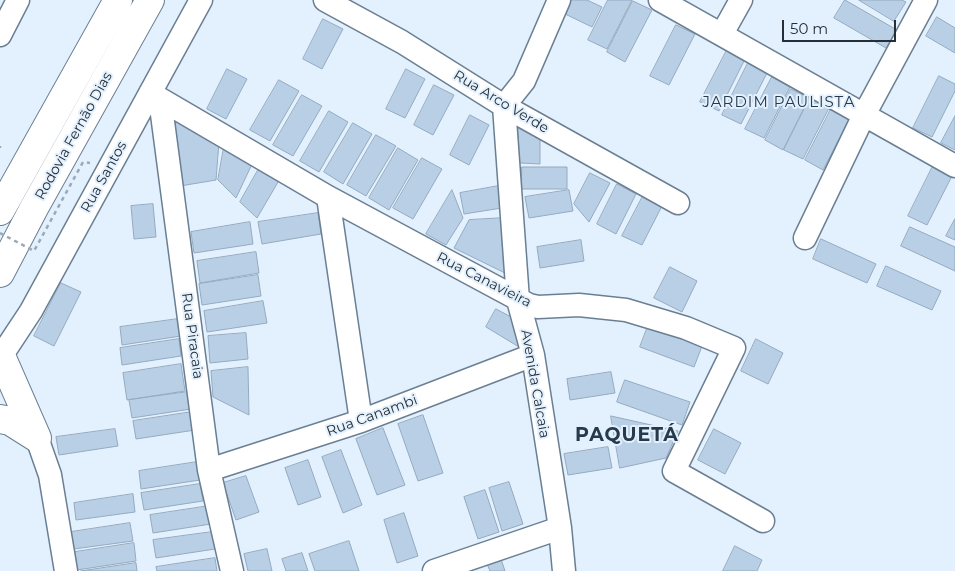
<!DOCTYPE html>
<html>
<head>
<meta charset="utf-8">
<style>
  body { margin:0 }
  #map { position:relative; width:955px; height:571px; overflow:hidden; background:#e3f1fe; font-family:Montserrat,sans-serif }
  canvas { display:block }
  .scale { position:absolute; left:782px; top:20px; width:114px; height:22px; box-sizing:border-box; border:2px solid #262f37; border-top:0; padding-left:6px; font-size:15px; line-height:18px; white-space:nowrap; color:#262f37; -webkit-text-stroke:4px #e3f1fe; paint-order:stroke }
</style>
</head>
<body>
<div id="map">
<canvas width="955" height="571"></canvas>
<div class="scale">50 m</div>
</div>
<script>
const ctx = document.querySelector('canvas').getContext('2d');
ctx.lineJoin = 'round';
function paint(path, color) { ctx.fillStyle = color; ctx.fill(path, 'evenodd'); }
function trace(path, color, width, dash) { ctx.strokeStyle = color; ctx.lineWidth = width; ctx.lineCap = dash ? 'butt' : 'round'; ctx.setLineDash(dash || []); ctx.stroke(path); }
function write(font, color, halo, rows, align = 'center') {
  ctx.font = font + ' Montserrat,sans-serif'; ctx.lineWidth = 4; ctx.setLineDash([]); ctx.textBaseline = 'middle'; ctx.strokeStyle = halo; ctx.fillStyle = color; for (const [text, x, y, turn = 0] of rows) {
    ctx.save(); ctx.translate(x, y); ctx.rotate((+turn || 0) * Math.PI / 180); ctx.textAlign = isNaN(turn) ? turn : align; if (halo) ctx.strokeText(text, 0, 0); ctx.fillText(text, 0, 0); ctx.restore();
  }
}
const building = new Path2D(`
  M567,0H587L602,7L592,27L561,12Z
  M608,0H632L607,49L588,40Z
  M845,0L897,30L886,48L834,18Z
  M859,0H902L906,2L894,21Z
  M633,1L652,10L625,62L607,52Z
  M937,17L955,28V53L926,36Z
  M323,19L343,29L322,69L303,59Z
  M676,25L695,34L669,85L650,76Z
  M727,50L745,59L719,111L700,102Z
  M748,63L767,73L741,124L722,115Z
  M227,69L247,79L226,119L207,109Z
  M406,69L425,79L405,118L386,109Z
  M939,76L955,84V91L932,137L913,128Z
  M772,77L790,87L764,138L745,129Z
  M279,80L299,91L270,141L250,130Z
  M434,85L454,95L433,135L414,125Z
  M791,89L809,98L783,150L765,140Z
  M302,95L322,106L293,156L273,145Z
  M810,98L829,108L803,159L784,150Z
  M831,109L850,118L823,170L805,160Z
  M329,111L348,122L319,172L300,161Z
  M470,115L489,125L469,165L450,155Z
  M955,116V150L941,143Z
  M175,117L219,142L216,180L180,186Z
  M353,123L372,134L343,184L324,172Z
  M518,127L540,137V164L520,163Z
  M376,135L396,146L366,196L347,185Z
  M224,147L253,162L236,198L218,180Z
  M398,148L418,160L389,210L369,198Z
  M422,158L442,169L413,219L393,208Z
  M934,164L953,174L927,225L908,216Z
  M261,165L281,177L257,218L240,202Z
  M522,167H567V189H522Z
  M590,173L610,183L589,222L574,204Z
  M617,184L636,194L616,234L597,224Z
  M504,185L508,207L464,214L460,193Z
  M452,190L463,218L446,245L426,234Z
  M569,190L573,211L529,218L525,197Z
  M643,196L662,206L642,245L622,236Z
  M153,204L156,237L134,239L131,206Z
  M318,213L321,234L262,244L258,222Z
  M504,218L507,274L454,248L469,220Z
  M955,219V240L946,236Z
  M250,222L253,244L194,253L191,232Z
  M910,227L955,247V271L901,246Z
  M821,239L876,264L867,283L813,259Z
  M581,240L584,261L540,268L537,247Z
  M256,252L259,273L200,283L197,261Z
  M886,266L941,291L932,310L877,286Z
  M670,267L697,281L682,312L654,298Z
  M258,275L261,296L202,305L199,284Z
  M61,283L81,292L54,346L34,336Z
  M263,301L267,323L207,332L204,311Z
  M496,309L517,320L524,350L486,327Z
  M178,319L181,336L122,345L120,327Z
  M648,326L702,346L694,367L640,347Z
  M246,333L248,359L210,363L208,336Z
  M179,339L181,356L122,365L120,348Z
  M756,339L783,353L768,384L741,371Z
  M181,364L185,391L127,400L123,373Z
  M248,367L249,415L213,397L211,371Z
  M611,372L615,393L570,400L567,379Z
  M625,380L690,402L682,425L617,402Z
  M188,392L191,409L132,418L129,400Z
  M192,412L195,430L136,439L133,421Z
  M423,415L443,473L418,481L398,424Z
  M611,416L678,431L666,458L620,468Z
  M383,428L405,485L377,495L356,439Z
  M115,429L118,446L59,455L56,437Z
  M714,429L741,443L725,474L698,460Z
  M608,447L612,468L568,475L564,454Z
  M341,450L362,505L343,513L322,457Z
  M308,460L321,497L298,505L285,468Z
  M197,462L200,480L141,489L139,471Z
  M246,476L259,512L236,520L223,483Z
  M509,482L523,524L502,531L489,488Z
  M200,484L203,501L144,510L141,493Z
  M485,490L499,532L478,539L464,497Z
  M133,494L135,512L76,520L74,503Z
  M209,506L211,524L153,533L150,515Z
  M404,513L418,556L397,563L384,520Z
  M130,523L133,541L74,549L71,532Z
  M212,532L215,549L156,558L153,540Z
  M349,541L359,571H315L309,554Z
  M134,543L136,561L77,570L75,552Z
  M735,546L762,560L757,571H723Z
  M267,549L272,571H248L244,554Z
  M302,553L308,571H286L282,559Z
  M215,558L217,571H157L156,567Z
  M501,559L505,571H490L487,564Z
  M136,563L137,571H81Z`);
const path = new Path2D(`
  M0,146V148`);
const minor = new Path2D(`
  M325,0L402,42L504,106L678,203
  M660,0L955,166
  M722,34L741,0
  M0,35L18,0
  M150,93L328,197L529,305L538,307L579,305L626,310L686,328L734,348L674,471L763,521
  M160,99L209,470L232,571
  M504,106L518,300L533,355L560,528L564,571
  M504,106L524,81L559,0
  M328,197L361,421
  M805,238L864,115L926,0
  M4,352L31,311L201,0
  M37,438L50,475L66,571
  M209,470L361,421L533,355
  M434,571L560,528`);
const highway = new Path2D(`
  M0,211L118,0
  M0,273L34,208L150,0
  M0,419L10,421L37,438L2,358`);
const pathBridge = new Path2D(`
  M0,233L34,251L83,162L90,163`);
const streetNames = [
  ["Rua Arco Verde",501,102,31],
  ["Rodovia Fernão Dias",74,136,-61],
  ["Rua Santos",104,177,-61],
  ["Rua Canavieira",484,280,27],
  ["Rua Piracaia",192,336,82],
  ["Avenida Calcaia",535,384,80],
  ["Rua Canambi",372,416,-20]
];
const neighbourhoodNames = [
  ["JARDIM PAULISTA",779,103]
];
const districtNames = [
  ["PAQUETÁ",627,435]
];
paint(building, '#b8cfe5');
trace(building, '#94aabf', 1);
trace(minor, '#6a7f93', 25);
trace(highway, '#6a7f93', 30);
trace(path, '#9da9b5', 2.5, [4, 4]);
trace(minor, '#fff', 22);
trace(highway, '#fff', 28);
trace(pathBridge, '#9da9b5', 2.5, [4, 4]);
write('14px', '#262f37', '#e3f1fe', streetNames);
ctx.letterSpacing = '1px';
write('15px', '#273a4b', '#e3f1fe', neighbourhoodNames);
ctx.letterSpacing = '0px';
ctx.letterSpacing = '1px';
write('bold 19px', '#273a4b', '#e3f1fe', districtNames);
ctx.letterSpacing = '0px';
</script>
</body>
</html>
